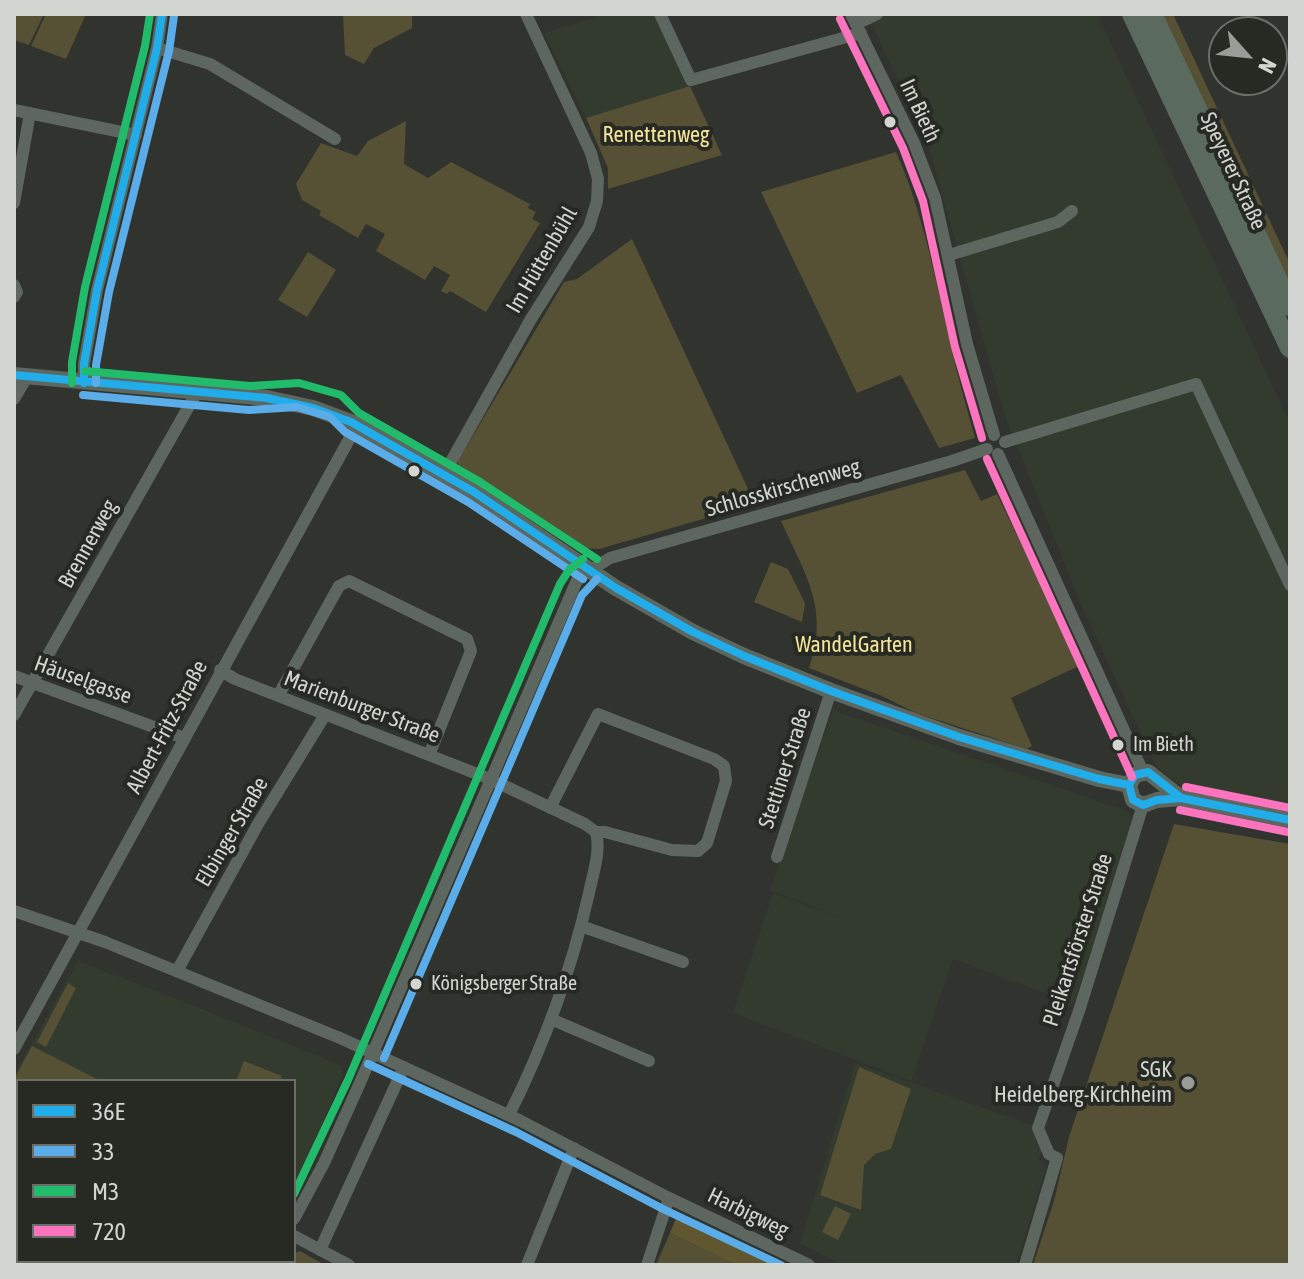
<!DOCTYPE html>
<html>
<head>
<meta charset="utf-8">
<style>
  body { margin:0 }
  #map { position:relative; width:1304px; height:1279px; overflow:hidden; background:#30332e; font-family:"Asap Condensed",sans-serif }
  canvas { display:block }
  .frame { position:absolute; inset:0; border:16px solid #d2d5d0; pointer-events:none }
  .legend { position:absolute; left:16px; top:1079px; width:280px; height:184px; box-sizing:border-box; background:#262a23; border:2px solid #6b6e68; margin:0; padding:10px 14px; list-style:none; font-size:24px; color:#d2d5d0 }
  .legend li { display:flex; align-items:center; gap:16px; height:40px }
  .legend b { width:40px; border:2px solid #6b6e68 }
  .north { position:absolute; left:1208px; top:16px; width:80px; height:80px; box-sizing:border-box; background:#262a23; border:2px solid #6b6e68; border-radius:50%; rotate:117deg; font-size:22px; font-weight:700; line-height:32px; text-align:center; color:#d2d5d0 }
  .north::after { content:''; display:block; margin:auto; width:28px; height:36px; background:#999c97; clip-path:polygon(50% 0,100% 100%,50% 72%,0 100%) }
</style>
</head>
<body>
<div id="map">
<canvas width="1304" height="1279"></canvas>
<div class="frame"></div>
<ul class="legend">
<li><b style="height:10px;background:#20ade9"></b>36E</li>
<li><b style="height:10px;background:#5aade8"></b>33</li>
<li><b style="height:10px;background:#20bc6c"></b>M3</li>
<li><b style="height:10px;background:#fc73be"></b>720</li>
</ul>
<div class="north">N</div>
</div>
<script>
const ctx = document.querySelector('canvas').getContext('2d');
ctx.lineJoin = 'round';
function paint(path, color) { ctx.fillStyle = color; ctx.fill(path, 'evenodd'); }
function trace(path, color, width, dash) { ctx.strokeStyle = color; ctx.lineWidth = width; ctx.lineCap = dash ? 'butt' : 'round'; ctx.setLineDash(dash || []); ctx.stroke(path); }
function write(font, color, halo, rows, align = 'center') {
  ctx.font = font + ' "Asap Condensed",sans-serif'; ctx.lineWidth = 8; ctx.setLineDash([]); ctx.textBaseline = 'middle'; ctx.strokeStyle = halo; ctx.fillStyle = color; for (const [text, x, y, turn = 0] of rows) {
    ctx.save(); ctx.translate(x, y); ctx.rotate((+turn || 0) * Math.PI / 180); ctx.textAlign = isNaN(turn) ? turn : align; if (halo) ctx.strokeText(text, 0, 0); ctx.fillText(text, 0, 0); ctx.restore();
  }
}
const built = new Path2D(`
  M606,14H655L690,86L586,118L544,33Z
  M867,14H1097L1290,423V820L1240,811L1182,786L1157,768L1084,611L1005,417L928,144Z
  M833,710L1124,810L1134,819L1074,1004L953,959L911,1081L733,1013L773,893L853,922L770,890Z
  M78,961L210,1012L342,1066V1076L313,1147L294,1184V1081H18V1137L14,1135V1075Z
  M855,1063L1032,1125L1042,1150L1039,1159L1046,1169L1016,1265H843L800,1243Z
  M14,1138L18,1141V1249L14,1247Z`);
const green = new Path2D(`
  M14,14H44L29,45L14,40Z
  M46,14H86L66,59L31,46Z
  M343,14H412V28L374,48L364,64L345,55Z
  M1159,14H1173L1290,264V291Z
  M690,86L722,155L608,189V168L586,118Z
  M406,121L404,164L428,178L451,162L530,204L528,208L536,212L532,219L540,223L486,312L450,291L447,294L441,291L450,275L434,266L425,280L376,251L385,234L366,224L358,238L319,215L321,211L302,200L296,184L321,143L357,156L368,141Z
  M896,152C923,213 935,277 950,342C957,374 966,406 975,438L939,448L901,375L857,393L761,192Z
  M632,239L755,504L599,549L582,548L458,468V461L564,282L577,279Z
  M308,252L336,270L307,317L278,300Z
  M965,470L981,501L997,494L1050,604L1064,622L1083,664L1011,698L1032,746L1027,749L916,713L882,696L809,668C830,609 805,574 781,521Z
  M771,562L788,569L805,603L802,622L754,602Z
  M1174,824L1290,844V1265H1033L1054,1201L1069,1137Z
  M68,983L76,988L46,1047L37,1042Z
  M32,1046L101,1081H18V1127L14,1125V1079Z
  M244,1061L282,1076L280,1081H236Z
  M859,1067L911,1089L891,1149L875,1154L864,1165L861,1210L820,1195Z
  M835,1206L851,1214L838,1240L822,1232Z
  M670,1233L736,1265H656Z
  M300,1251L325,1265H284L286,1261H294V1253Z`);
const forest = new Path2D(`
  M680,1215L787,1265H736L670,1233L676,1218Z`);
const minor = new Path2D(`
  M660,14L691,80L861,33
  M851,14L914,143L935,198L967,344L994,435
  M856,24L877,14
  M157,48L210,64L335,139
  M14,110L136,135
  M14,203L30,113
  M949,255L1058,222L1072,211
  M14,285L17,292L14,297
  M84,383V364L97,290L157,48L162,14
  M14,399L27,377
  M1005,442L1196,384L1290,585
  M998,454L1143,772
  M444,474L531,319L589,227L597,201L598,179L591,153L526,14
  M220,670L235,679L490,779L585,824L596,832C601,852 593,873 589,893C571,972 545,1043 509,1115
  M14,676L184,738
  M278,696L339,586L349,581L467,639L471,651L429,755
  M14,715L197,392
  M550,808L598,714L714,759L724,766L726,781L707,843L698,851L672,850L605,832H596
  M777,857L831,691
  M14,911L105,942L340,1038L521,1121L669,1198L809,1265
  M581,926L683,962
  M177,971L258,824L325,715
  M553,1020L649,1061
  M14,1049L357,425
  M294,1219L324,1163L359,1085L578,578L610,558L952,461L987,449
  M294,1236L349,1265
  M320,1250L404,1067
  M269,1265L271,1261
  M527,1265L574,1148
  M647,1265L669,1198
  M1025,1265L1057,1158L1049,1154L1038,1128L1079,1011L1143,805`);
const tertiary = new Path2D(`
  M14,375L267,398L313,408L351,422L474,492L616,588L693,632L744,656L831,691L959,737L1099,779L1129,785
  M1181,798L1148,772L1135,775L1129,785L1133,800L1143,805L1157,800L1181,798L1290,820`);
const primary = new Path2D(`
  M1132,14L1290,348
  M1152,14L1290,306`);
const bus1 = new Path2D(`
  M14,375L267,398L313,408L351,422L474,492L616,588L693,632L744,656L831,691L959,737L1099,779L1129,785
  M84,383V364L97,290L157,48L162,14
  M1148,772L1181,798L1157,800L1143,805L1133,800L1129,785L1135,775Z
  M1181,798L1290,820
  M1181,798L1290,820`);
const bus2 = new Path2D(`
  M96,383V365L109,292L169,51L174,16
  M83,395L249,410L297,407L330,417L345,432L468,502L583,579
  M384,1058L582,595L597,579
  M368,1064L516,1132L663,1209L781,1265`);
const bus3 = new Path2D(`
  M85,371L250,386L299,383L341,395L359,413L480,482L597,559
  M72,383V362L85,287L145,46L150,14
  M294,1194L348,1080L560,584L569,570L583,559`);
const bus4 = new Path2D(`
  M840,19L903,148L923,201L955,347L982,438
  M987,459L1132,777
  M1186,787L1290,808
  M1180,810L1288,832`);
const markers = [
  [890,122,7,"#d2d5d0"],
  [414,471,7,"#d2d5d0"],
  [1118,745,7,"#d2d5d0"],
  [416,984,7,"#d2d5d0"],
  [1188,1083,8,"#999c97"]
];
const busNames = [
  ["Im Bieth",1133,745],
  ["Königsberger Straße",431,984]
];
const streetNames = [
  ["Im Bieth",920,111,65],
  ["Speyerer Straße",1233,171,65],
  ["Im Hüttenbühl",542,260,-60],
  ["Schlosskirschenweg",783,488,-16],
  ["Brennerweg",88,544,-61],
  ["Häuselgasse",83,680,20],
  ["Marienburger Straße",362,707,21],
  ["Albert-Fritz-Straße",167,727,-62],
  ["Stettiner Straße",785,768,-72],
  ["Elbinger Straße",232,832,-60],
  ["Pleikartsförster Straße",1078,940,-72],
  ["Harbigweg",748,1213,26]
];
const parkNames = [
  ["Renettenweg",656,135],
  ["WandelGarten",854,645]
];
const poiNames = [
  ["SGK",1172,1070],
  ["Heidelberg-Kirchheim",1172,1095]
];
paint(built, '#333b2f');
paint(green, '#565035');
paint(forest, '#605730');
trace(minor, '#5d6760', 12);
trace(tertiary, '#5d6760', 16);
trace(primary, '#5b6a5e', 20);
trace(bus1, '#20ade9', 8);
trace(bus2, '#5aade8', 8);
trace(bus3, '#20bc6c', 8);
trace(bus4, '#fc73be', 8);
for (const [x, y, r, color] of markers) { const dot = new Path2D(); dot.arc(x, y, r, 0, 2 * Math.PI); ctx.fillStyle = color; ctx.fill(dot); trace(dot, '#262a23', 3); }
write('20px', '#d2d5d0', '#262a23', busNames, 'left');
write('22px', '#d2d5d0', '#262a23', streetNames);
write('22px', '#f5e499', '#262a23', parkNames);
write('22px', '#d2d5d0', '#262a23', poiNames, 'right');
</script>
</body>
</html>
